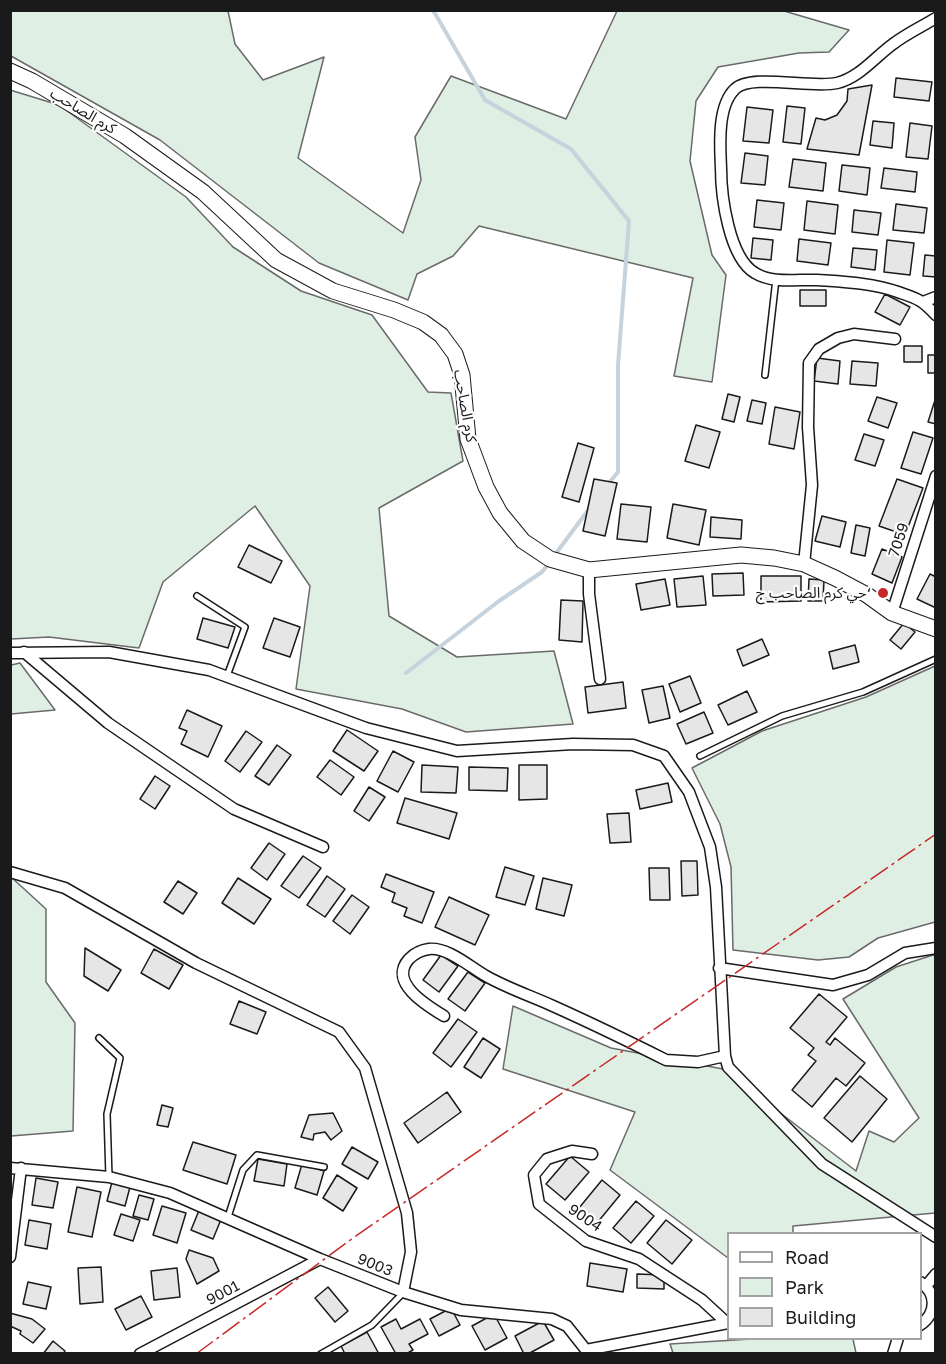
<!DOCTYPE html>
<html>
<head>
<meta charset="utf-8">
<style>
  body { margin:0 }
  #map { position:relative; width:946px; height:1364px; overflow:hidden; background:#fff; font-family:"Golos Text",sans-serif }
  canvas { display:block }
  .frame { position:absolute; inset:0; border:12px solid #1a1a1a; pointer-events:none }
  .legend { position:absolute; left:727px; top:1232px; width:195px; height:108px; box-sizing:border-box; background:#fff; border:2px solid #a3a3a3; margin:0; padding:8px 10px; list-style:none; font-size:18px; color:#1a1a1a }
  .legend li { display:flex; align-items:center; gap:12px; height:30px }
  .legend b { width:30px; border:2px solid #a3a3a3 }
</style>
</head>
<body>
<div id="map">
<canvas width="946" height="1364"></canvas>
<div class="frame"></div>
<ul class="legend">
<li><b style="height:8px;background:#fff"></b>Road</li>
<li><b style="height:16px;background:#e0efe3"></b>Park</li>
<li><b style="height:16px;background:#e6e6e6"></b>Building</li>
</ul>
</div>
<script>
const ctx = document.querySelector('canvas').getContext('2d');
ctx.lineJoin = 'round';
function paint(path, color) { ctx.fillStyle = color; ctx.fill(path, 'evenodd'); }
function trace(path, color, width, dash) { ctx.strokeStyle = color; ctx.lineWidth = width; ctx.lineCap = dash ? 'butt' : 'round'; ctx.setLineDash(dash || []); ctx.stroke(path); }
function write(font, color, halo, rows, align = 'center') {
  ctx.font = font + ' "Golos Text","Noto Sans Arabic",sans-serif'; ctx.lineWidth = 4.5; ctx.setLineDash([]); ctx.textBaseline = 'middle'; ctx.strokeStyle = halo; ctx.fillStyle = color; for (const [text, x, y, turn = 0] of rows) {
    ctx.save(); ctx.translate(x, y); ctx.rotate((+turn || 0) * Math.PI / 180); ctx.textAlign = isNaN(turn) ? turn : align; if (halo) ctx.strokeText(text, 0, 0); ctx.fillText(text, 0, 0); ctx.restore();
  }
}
const green = new Path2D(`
  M11,10L228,11L235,44L263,80L324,57L298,158L403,233L421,180L415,137L451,76L566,119L617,11H784L849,30L829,52L799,53L718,67L696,101L690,161L712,255L726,275L712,382L674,376L693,278L479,226L453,256L417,274L408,300L319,263L160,140L11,56Z
  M10,90L59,105L186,197L233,247L301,291L372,315L428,392L451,393L463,461L379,508L389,616L457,657L554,651L573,724L466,732L402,709L296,689L310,586L255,506L163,582L139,648L49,637L11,639Z
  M20,663L55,710L11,714V665Z
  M935,666V922L878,938L849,957L818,960L733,950L731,867L720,824L692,768L762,731L866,697Z
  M10,876L46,909V982L75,1023L73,1131L11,1136Z
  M933,955L935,956V1213L793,1226V1233L728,1234V1258L610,1170L635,1112L503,1069L513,1006L611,1048L723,1069L856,1171L869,1131L894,1142L919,1118L843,999L896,967Z
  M751,1339H853L856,1353H673L670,1344Z`);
const stream = new Path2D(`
  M433,10L485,100L571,149L629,221L618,365V472L608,484
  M554,556L589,509
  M406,673L499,601L542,572L550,562`);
const building = new Path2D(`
  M896,78L932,82L929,101L894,97Z
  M872,85L859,155L807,149L816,118L825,120L837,115L847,101L848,89Z
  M787,106L805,108L801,144L783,142Z
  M747,107L773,110L769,143L743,141Z
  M873,121L894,123L892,148L870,145Z
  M910,123L932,126L928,159L906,157Z
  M745,153L768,156L765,185L741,183Z
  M793,159L826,163L823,191L789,187Z
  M842,165L870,168L867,195L839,191Z
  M884,168L917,172L915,192L881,188Z
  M757,200L784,203L781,230L754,227Z
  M807,201L838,205L835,234L804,230Z
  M896,204L927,208L924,233L893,230Z
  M854,210L881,213L878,235L852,232Z
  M753,238L773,240L771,260L751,258Z
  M799,239L831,243L828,265L797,261Z
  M887,240L914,243L910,275L884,272Z
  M853,248L877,250L875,270L851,267Z
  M925,255L936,256V277L923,276Z
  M800,290H826V306H800Z
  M885,294L910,307L900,325L875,312Z
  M904,346H922V362H904Z
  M928,355H936V373H928Z
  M817,358L840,361L838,384L814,381Z
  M852,361L878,363L876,386L850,384Z
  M728,394L740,397L734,422L722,419Z
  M877,397L897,403L888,428L868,421Z
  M936,397V424L928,422Z
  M752,400L766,403L762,424L747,421Z
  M775,407L800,412L794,449L769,444Z
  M696,425L720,432L709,468L685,461Z
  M913,432L933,438L921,474L901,468Z
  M864,434L884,440L875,466L855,460Z
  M578,443L594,448L579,502L562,497Z
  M594,479L617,483L605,536L583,531Z
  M897,479L923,488L905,535L879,526Z
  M621,504L651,507L647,542L617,539Z
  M673,504L706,510L699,545L667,538Z
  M822,516L846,522L840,547L815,541Z
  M711,517L742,520L741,539L710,537Z
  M856,525L870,528L865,556L851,553Z
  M249,545L282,561L271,583L238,567Z
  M882,549L902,557L892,583L872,574Z
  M743,573L744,595L713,596L712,574Z
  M930,574L936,577V608L917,599Z
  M703,576L706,605L677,607L674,579Z
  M761,576H801V601L761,602Z
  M665,579L670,605L641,610L636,584Z
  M809,579L824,580L823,601H808Z
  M561,600L583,601L582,642L559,640Z
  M203,618L235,627L228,648L197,639Z
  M274,618L300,627L290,657L263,648Z
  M904,623L915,632L901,649L890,640Z
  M762,639L769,655L743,666L737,650Z
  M855,645L859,662L833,669L829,652Z
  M690,676L701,703L680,712L669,684Z
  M623,682L626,708L588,713L585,687Z
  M663,686L670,718L649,723L642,690Z
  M747,691L757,712L728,725L718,705Z
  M187,710L222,726L208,757L181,744L187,731L179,728Z
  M704,712L713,733L686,744L677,724Z
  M347,730L378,751L364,771L333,751Z
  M246,731L262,742L240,772L225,761Z
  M277,745L291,755L269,785L255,776Z
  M393,751L414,762L398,792L377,781Z
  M330,760L354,777L341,795L317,777Z
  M422,765L458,767L456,793L421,792Z
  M519,765H547V799L519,800Z
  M469,767L508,768L507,791L469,790Z
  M155,776L170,786L155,809L140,799Z
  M668,783L672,802L640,809L636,790Z
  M369,787L385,797L369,821L354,811Z
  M405,798L457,813L449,839L397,823Z
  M629,813L631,842L610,843L607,814Z
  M269,843L285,854L267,880L251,868Z
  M303,856L321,868L299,898L281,886Z
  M681,861H697L698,895L682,896Z
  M505,867L534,876L525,905L496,897Z
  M649,868H669L670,900H650Z
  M386,874L434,892L422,923L404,916L407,908L392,902L395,893L381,887Z
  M327,876L345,889L325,917L307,905Z
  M238,878L271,899L254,924L222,903Z
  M543,878L572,885L564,916L536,909Z
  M178,881L197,893L183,914L164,902Z
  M352,895L369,907L350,934L333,921Z
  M449,897L489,915L475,945L435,927Z
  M85,948L121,970L108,991L84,976Z
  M154,949L183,965L169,989L141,973Z
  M441,955L458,966L439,992L423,980Z
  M468,972L485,983L465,1011L448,999Z
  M819,994L847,1017L826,1042L830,1045L835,1038L865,1063L846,1086L836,1078L812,1107L792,1090L816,1061L808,1055L814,1048L790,1028Z
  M239,1001L266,1012L257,1034L230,1024Z
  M458,1019L477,1032L451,1067L433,1053Z
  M483,1038L500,1049L481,1078L464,1067Z
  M860,1076L887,1099L852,1142L824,1118Z
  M447,1092L461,1112L418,1143L404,1123Z
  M162,1105L173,1108L168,1127L157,1125Z
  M333,1113L342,1131L331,1140L325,1132L314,1134L313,1140L301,1137L309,1115Z
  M193,1142L236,1155L227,1184L183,1170Z
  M352,1147L378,1162L368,1179L342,1164Z
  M570,1156L589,1172L565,1200L546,1184Z
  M258,1159L287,1164L284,1186L254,1181Z
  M302,1164L324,1171L317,1195L295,1188Z
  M337,1175L357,1188L343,1211L323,1198Z
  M36,1178L58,1182L53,1208L32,1205Z
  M602,1180L620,1195L597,1223L579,1208Z
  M112,1182L130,1187L125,1206L107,1201Z
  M77,1187L101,1192L92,1237L68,1232Z
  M139,1195L154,1199L148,1220L133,1216Z
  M636,1201L654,1216L631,1243L613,1228Z
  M162,1206L186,1213L177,1243L153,1235Z
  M200,1208L222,1217L213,1239L191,1230Z
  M121,1214L140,1220L133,1241L114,1235Z
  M29,1220L51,1224L47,1249L25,1245Z
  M666,1220L692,1240L672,1264L647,1243Z
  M189,1250L213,1258L219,1271L197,1284L186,1259Z
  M590,1263L627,1269L623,1292L587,1286Z
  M101,1267L103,1302L80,1304L78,1268Z
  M177,1268L180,1297L154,1300L151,1271Z
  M637,1274L664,1275V1289L637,1288Z
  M28,1282L51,1287L46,1309L23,1304Z
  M328,1287L348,1311L335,1322L315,1298Z
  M141,1296L152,1317L126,1330L115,1309Z
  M451,1308L460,1325L439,1336L430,1319Z
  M10,1313L32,1319L45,1329L33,1343L20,1334L21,1331L10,1326Z
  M494,1314L507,1338L485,1350L472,1326Z
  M396,1319L401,1329L420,1319L428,1334L409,1344L413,1350L406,1354H396L381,1327Z
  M543,1321L554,1340L528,1354H524L515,1336Z
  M367,1332L379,1354H345L341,1346Z
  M53,1341L65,1351L63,1354H43Z`);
const lane = new Path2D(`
  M765,375L776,279
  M197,596L245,627L227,676
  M700,756L782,716L863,692L936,659
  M99,1038L120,1058L107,1114L109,1177
  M228,1217L243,1170L257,1155L324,1167
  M321,1354L372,1325L403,1293`);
const street = new Path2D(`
  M936,18C921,27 906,34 893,44C875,57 859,78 837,83C812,89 751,73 735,89C717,106 720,146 721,168C721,196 729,258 755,273C773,284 797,279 817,280C845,282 872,283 898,292C918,299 921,299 936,315
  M923,302L936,297
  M804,564L812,485L808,427L809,363L819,349L838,338L854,334L895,339
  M589,570V594L600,679
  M892,613L936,476
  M24,652L108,723L234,809L323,847
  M10,653L109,652L209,670L366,728L457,751L573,744L633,745L664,756L689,792L710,847L716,887L725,1056L728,1067L822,1164L936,1237
  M10,872L65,888L196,963L339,1032L365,1068L407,1213L411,1252L403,1292
  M719,968L833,985L868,975L905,953L936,948
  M444,1016C426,1005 388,982 409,959C415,953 421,950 429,949C448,947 470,967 486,976C507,988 531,996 553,1006C591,1023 628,1041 666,1060L698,1062L725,1056
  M592,1154L572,1151L547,1159L534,1175L539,1204L586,1241L639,1259L702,1300L727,1323
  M10,1168L109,1177L170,1193L320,1259L403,1292L461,1310L552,1319L567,1326L586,1350L728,1323
  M10,1257L21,1168
  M920,1282C937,1293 937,1313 920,1325
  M926,1286L936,1274
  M140,1354L320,1259
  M893,1354L898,1338`);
const secondary = new Path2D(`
  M10,71L32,81L125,136L203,192L276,260L333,291L394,310L423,322L441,335L455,354L462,375L468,439L486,487L500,513L523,541L550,559L589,570L741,555L774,558L804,564L835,578L867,595L892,613L936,629`);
const power = new Path2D(`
  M196,1354L353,1238L936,834`);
const markers = [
  [883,593,6,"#c62828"]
];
const streetNames = [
  ["كرم الصاحب",83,111,31],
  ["كرم الصاحب",465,406,80],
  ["7059",899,540,-72],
  ["9004",585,1218,34],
  ["9003",375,1265,22],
  ["9001",223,1293,-28]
];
const poiNames = [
  ["حي كرم الصاحب ج‘",871,593]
];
paint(green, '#e0efe3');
trace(green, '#6a6a6a', 1.5);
trace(stream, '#c6d2dc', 4);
paint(building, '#e6e6e6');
trace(building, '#1a1a1a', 1.5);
trace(lane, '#1a1a1a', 8);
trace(street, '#1a1a1a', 13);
trace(secondary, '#1a1a1a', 17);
trace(lane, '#fff', 5);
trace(street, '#fff', 10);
trace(secondary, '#fff', 15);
trace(power, '#c62828', 1.5, [21, 4.5, 3, 4.5]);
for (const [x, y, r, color] of markers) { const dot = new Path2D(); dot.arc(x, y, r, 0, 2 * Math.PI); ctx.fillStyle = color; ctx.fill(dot); trace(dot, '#fff', 2); }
write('15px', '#1a1a1a', '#fff', streetNames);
write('15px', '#1a1a1a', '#fff', poiNames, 'right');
</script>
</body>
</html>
